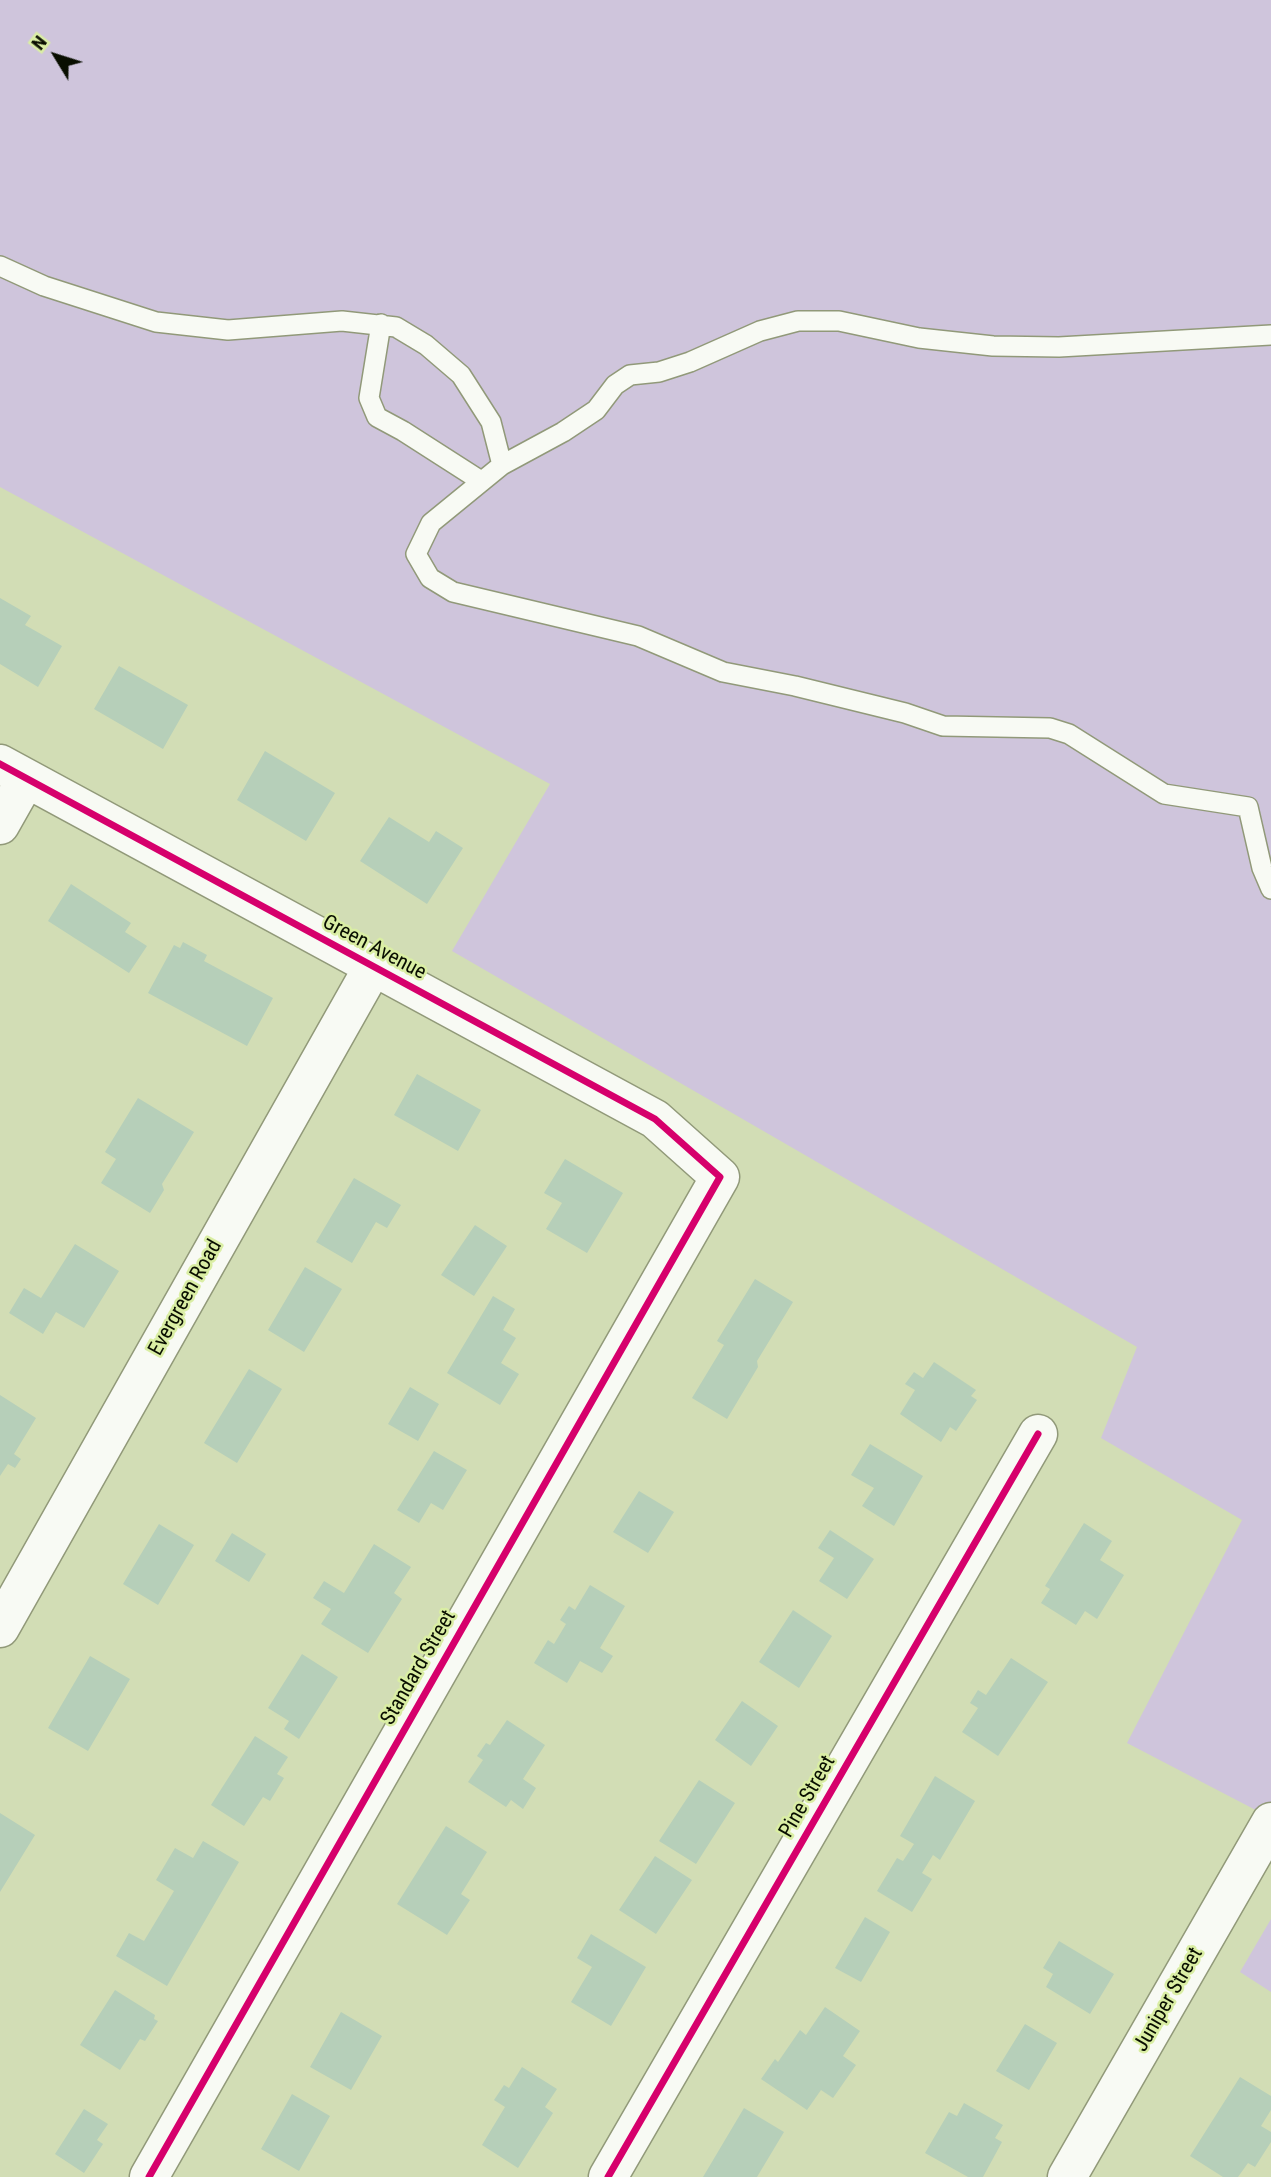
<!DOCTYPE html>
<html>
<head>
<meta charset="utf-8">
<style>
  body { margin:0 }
  #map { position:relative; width:1271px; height:2177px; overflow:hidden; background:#d2ddb5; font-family:"Roboto Condensed",sans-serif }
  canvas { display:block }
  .north { position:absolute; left:21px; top:21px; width:70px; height:70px; -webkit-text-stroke:5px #daeea4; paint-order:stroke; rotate:308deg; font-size:19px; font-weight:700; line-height:28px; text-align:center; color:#090e00 }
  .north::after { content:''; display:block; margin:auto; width:24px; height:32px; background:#090e00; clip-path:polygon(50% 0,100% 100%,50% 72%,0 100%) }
</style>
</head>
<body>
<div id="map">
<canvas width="1271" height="2177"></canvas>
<div class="north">N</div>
</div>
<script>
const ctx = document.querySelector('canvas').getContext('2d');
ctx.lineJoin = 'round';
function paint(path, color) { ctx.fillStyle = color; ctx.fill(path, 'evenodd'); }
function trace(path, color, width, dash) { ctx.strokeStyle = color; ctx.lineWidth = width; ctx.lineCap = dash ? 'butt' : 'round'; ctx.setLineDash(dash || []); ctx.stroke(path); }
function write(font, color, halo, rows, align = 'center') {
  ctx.font = font + ' "Roboto Condensed",sans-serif'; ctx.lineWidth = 5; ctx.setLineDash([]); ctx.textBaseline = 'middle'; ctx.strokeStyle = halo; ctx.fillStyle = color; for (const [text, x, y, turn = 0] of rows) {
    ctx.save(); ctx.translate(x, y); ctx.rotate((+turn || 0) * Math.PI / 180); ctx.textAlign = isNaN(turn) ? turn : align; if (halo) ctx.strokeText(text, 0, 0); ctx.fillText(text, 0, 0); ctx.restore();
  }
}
const green = new Path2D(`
  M0,0H1271V1818L1127,1743L1242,1520L1101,1438L1137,1347L452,951L550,784L0,487Z
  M1271,1919V1992L1240,1972Z`);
const building = new Path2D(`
  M0,598L31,616L25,625L62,646L38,687L0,664Z
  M119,666L188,705L163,749L94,709Z
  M265,751L335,793L306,841L237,800Z
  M389,817L429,842L436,831L463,848L427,904L360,861Z
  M71,884L131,923L125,932L147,946L129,973L48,921Z
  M183,942L207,955L204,961L273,998L247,1046L148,993L174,945L180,948Z
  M417,1074L481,1110L458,1151L394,1115Z
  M138,1098L194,1132L162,1184L164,1190L150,1213L101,1183L116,1159L105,1152Z
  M565,1159L623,1193L587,1253L546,1229L562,1203L544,1193Z
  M354,1178L401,1205L387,1228L376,1222L352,1263L316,1242Z
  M475,1225L507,1246L474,1296L441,1275Z
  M75,1244L119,1271L84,1328L56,1312L43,1334L9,1313L24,1288L41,1298Z
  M305,1267L342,1289L304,1352L268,1330Z
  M755,1279L793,1302L757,1361L758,1367L727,1419L692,1398L724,1345L717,1341Z
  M493,1296L515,1309L503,1330L516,1338L501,1363L519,1374L500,1405L447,1373Z
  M934,1362L976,1390L971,1396L977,1400L956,1431L950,1427L941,1442L900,1414L915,1390L905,1384L914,1372L923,1378Z
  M249,1369L282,1389L237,1463L204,1443Z
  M410,1387L439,1404L418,1441L388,1424Z
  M0,1395L36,1418L14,1454L21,1459L15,1468L8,1464L0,1476Z
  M870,1444L923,1476L894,1526L862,1506L874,1488L851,1475Z
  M434,1451L467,1470L443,1510L431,1503L419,1523L397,1510Z
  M639,1491L674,1512L648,1553L613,1532Z
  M1084,1523L1112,1541L1100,1560L1124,1575L1097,1619L1085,1611L1076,1625L1041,1603L1050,1589L1045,1586Z
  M159,1524L194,1545L158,1605L123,1584Z
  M830,1530L874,1559L847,1599L819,1581L834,1558L818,1548Z
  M232,1533L266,1554L249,1582L215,1561Z
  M374,1544L411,1567L394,1593L402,1599L368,1653L321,1624L331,1609L313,1598L324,1581L344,1593Z
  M590,1585L625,1606L600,1648L613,1656L602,1673L580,1661L567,1683L534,1663L548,1640L554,1644L566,1624L560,1620L569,1606L575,1610Z
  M793,1610L832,1636L799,1688L759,1662Z
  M302,1654L338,1677L299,1739L284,1729L289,1721L268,1708Z
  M90,1656L130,1679L88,1751L48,1728Z
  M1011,1658L1048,1682L998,1756L962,1732L978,1708L970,1703L978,1690L986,1695Z
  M742,1701L778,1726L751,1766L715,1740Z
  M507,1720L545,1745L523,1779L536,1788L523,1809L511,1800L506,1807L468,1782L483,1760L477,1756L486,1743L490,1745Z
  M255,1736L288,1757L277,1774L284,1778L270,1801L263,1797L244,1826L211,1805Z
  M935,1776L975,1801L940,1860L933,1855L922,1873L932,1879L912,1912L877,1891L897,1858L903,1861L914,1844L900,1836Z
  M699,1780L735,1803L696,1864L659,1841Z
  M0,1813L35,1835L0,1892Z
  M446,1826L487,1852L461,1894L470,1900L447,1935L397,1904Z
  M203,1841L239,1862L167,1986L116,1956L129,1933L144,1941L174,1891L156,1880L175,1848L193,1858Z
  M655,1856L692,1880L656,1934L619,1910Z
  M865,1917L890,1932L861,1982L835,1968Z
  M591,1934L646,1967L611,2026L571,2002L592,1967L577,1958Z
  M1059,1941L1114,1974L1090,2014L1046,1987L1053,1974L1043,1968Z
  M115,1990L155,2015L154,2019L158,2021L145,2041L140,2039L120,2070L80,2045Z
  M825,2007L860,2031L843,2056L856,2065L833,2098L821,2090L807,2110L761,2079L775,2059L778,2062L800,2030L806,2035Z
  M341,2012L382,2036L351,2090L310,2067Z
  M1025,2024L1057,2043L1029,2090L996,2071Z
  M522,2067L557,2089L545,2107L553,2113L518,2168L482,2145L505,2107L494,2100L504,2085L509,2088Z
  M1240,2077L1271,2096V2110L1261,2126L1271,2132V2142L1255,2167L1248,2163L1238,2177H1223L1190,2156Z
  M292,2094L330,2116L299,2171L261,2149Z
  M964,2103L1003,2125L995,2138L1002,2142L983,2177H968L925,2153L949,2112L957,2116Z
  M744,2108L784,2132L757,2177H703Z
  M84,2109L108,2124L97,2140L103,2144L84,2173L55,2154Z`);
const service = new Path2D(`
  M0,266L44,286L156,322L228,330L342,321L396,327L426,345L461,375L491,422L502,465
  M381,324L369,398L377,417L403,431L481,481
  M1271,335L1059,347L993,346L919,338L839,321H798L760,331L690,362L659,372L630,375L615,385L596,410L563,432L502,465L431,523L416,554L430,578L453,592L638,636L723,672L795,686L905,713L943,726L1050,728L1069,734L1164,794L1248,807L1262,868L1271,889`);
const minor = new Path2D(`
  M0,764L655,1119L720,1177L149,2177
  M0,825L26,779
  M0,1628L373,967
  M608,2177L1038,1434
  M1067,2177L1271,1822`);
const cycleway = new Path2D(`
  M0,764L655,1119L720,1177L149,2177
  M608,2177L1038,1434`);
const streetNames = [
  ["Green Avenue",374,948,28],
  ["Evergreen Road",186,1298,-61],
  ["Standard Street",419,1668,-60],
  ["Pine Street",808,1797,-60],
  ["Juniper Street",1169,2000,-60]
];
paint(green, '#cfc5dc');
paint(building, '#b6cfb9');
trace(service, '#919979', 22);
trace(minor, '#919979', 41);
trace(service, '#f8faf4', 19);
trace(minor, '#f8faf4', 38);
trace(cycleway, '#d6006c', 7);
write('21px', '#090e00', '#daeea4', streetNames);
</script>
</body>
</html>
